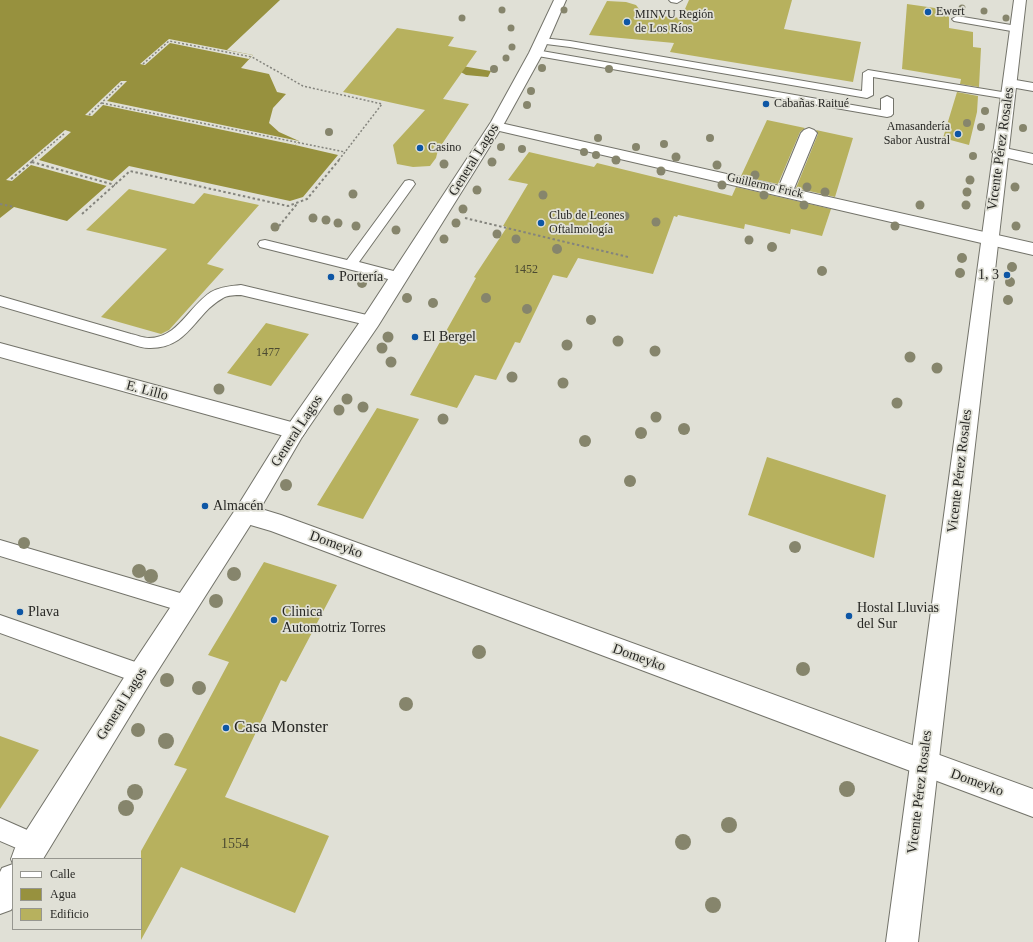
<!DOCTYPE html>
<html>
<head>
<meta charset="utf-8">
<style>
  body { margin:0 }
  #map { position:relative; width:1033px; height:942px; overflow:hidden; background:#e0e0d6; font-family:"Times New Roman",serif }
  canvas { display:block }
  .legend { position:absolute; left:12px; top:858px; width:130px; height:72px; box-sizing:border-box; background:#e0e0d6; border:1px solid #96968f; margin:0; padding:5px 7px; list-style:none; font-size:12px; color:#272724 }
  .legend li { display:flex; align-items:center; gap:8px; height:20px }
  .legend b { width:20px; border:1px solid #96968f }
</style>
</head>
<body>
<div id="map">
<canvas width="1033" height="942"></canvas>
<ul class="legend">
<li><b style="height:5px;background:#fff"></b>Calle</li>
<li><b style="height:11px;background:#97913e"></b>Agua</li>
<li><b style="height:11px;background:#b7b15e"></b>Edificio</li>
</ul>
</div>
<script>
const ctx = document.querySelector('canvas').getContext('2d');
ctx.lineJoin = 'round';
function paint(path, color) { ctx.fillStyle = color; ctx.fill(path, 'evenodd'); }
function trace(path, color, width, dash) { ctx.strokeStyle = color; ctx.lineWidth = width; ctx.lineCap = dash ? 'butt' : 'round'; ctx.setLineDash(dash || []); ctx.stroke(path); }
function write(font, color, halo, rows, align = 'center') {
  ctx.font = font + ' "Times New Roman",serif'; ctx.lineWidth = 3.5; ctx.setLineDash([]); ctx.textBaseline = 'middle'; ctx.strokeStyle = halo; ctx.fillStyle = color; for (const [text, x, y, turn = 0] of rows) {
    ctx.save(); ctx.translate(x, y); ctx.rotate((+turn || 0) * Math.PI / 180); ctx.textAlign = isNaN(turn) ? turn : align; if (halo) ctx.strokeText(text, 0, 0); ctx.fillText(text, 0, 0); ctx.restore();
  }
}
const water = new Path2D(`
  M0,0H280L227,50L253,55L241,68L269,74L277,92L286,94L273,108L269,123L279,132L299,141L295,145L338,155L303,197L290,201L129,166L67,221L14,207L0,218Z
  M462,66L491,71L488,77L466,75L459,71Z`);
const pier = new Path2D(`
  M169,39L226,50L253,55L249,59L170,43L145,65L140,64Z
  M121,81H127L107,101L299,141L295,145L103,105L92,116L85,115Z
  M65,130L71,132L39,160L112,181L111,184L107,186L31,165L12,181L6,180Z`);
const building = new Path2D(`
  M689,0H792L784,29L861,42L853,82L670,52L674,43L589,35L607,1L626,2L636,5L643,14L681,18Z
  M907,4L949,10V28L973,32V47L981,48L979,87L960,84L961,79L902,69Z
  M397,28L454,37L448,46L477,51L443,99L469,104L438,150L436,158L430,166L413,167L397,164L393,145L425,110L343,92Z
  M957,92L978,96L977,112L969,145L943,138Z
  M767,120L805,128L800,132L778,184L741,176Z
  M816,130L853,138L835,197L796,188L818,134Z
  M529,152L594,167L597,163L732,196L736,187L831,209L822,236L791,229L790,234L745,224L744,229L678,215L677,217L674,216L653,274L578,258L567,278L553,275L520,343L515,342L496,380L475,375L457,408L410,395L476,278L474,277L507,227L503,226L528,184L508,180Z
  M129,189L194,204L204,193L259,205L207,264L224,269L169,330L161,334L101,317L167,249L86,230Z
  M266,323L309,334L271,386L227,373Z
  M377,408L419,419L363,519L317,505Z
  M767,457L886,495L874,558L748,515Z
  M264,562L337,585L286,682L281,680L225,797L329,836L295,913L181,867L141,940V851L187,769L174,765L229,662L208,655Z
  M0,736L39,750L0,809Z`);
const pathFar1 = new Path2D(`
  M143,64L169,41L252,57L303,86L382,104L345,152
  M102,103L345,152L338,161
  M89,115L122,83
  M32,161L65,133`);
const path = new Path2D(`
  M32,162L115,185
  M11,179L34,160
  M0,204L14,207
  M82,214L130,171L288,206L307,199L339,160
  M465,218L628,257
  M279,226L297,204`);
const service = new Path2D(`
  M669,0H682L677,3L671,2Z
  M957,16L1017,26L1022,29L1017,32L954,21L952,19Z
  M542,38L570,41L862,91L863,73L868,70L1008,93L1014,96L1008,99L873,77V95L867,98L570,47L538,43L537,41L538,39Z
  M536,50L881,110V99L887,96L893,99V114L891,116L887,117L532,55L531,53L532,51Z
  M409,180L413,181L415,184L359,262L405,274L407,277L405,280L400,282L260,247L258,244L260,241L265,240L347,260L405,181Z
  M241,285L371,316L376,317L378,321L376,325L371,326L241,295C235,295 228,295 223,298C195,313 189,349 149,348C143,348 137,346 131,344L0,306V296L131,334C137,335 143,338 149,338C178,338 189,306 211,292C220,287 231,286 241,285Z
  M0,540L187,595L194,598L197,604L194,610L187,613L0,556Z
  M0,615L141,664L148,667L151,674L148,681L141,684L0,633Z
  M0,818L43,837L46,845L43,853L35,856L0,841Z`);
const pedestrian = new Path2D(`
  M1010,79L1033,83V91L1005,86L1003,83L1005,80Z
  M809,128L814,130L817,133L793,191L791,194L785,196L779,194L777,191L801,133L804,130Z`);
const minor = new Path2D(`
  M496,122L1033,243V255L491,129L489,126L491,123Z
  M1000,147L1033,154V164L995,155L992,152L995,149Z
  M0,343L295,423L302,425L306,431L302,437L295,439L0,357Z
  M245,504L281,515L1033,789V817L271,531L237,521L234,514L237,507Z`);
const secondary = new Path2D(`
  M554,0H566L543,53L505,122L378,326L302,437L253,521L150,683L43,859H13V864L11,859L15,848L132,665L237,507L288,425L364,316L491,122L529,53Z
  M1014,0H1026L918,942H886Z
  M13,864V907L11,910L0,914V872L2,868Z`);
const trees = [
  [962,8,3.5],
  [502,10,3.5],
  [564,10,3.5],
  [984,11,3.5],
  [462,18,3.5],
  [1006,18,3.5],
  [511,28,3.5],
  [512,47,3.5],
  [506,58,3.5],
  [542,68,4],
  [494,69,4],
  [609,69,4],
  [531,91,4],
  [527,105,4],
  [985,111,4],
  [967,123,4],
  [981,127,4],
  [1023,128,4],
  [329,132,4],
  [598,138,4],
  [710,138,4],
  [664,144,4],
  [501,147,4],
  [636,147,4],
  [522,149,4],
  [584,152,4],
  [596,155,4],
  [973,156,4],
  [676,157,4.5],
  [616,160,4.5],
  [492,162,4.5],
  [444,164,4.5],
  [717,165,4.5],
  [661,171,4.5],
  [755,175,4.5],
  [970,180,4.5],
  [722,185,4.5],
  [807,187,4.5],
  [1015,187,4.5],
  [477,190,4.5],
  [825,192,4.5],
  [967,192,4.5],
  [353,194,4.5],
  [543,195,4.5],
  [764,195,4.5],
  [804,205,4.5],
  [920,205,4.5],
  [966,205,4.5],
  [463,209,4.5],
  [625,216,4.5],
  [313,218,4.5],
  [326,220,4.5],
  [656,222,4.5],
  [338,223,4.5],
  [456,223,4.5],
  [356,226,4.5],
  [895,226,4.5],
  [1016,226,4.5],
  [275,227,4.5],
  [396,230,4.5],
  [497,234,4.5],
  [444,239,4.5],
  [516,239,4.5],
  [749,240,4.5],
  [772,247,5],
  [557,249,5],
  [962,258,5],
  [1012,267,5],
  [822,271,5],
  [960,273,5],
  [1010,282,5],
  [362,283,5],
  [407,298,5],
  [486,298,5],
  [1008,300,5],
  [433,303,5],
  [527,309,5],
  [591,320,5],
  [388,337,5.5],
  [618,341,5.5],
  [567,345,5.5],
  [382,348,5.5],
  [655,351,5.5],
  [910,357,5.5],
  [391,362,5.5],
  [937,368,5.5],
  [512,377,5.5],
  [563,383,5.5],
  [219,389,5.5],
  [347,399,5.5],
  [897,403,5.5],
  [363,407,5.5],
  [339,410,5.5],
  [656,417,5.5],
  [443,419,5.5],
  [684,429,6],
  [641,433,6],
  [585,441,6],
  [630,481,6],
  [286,485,6],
  [24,543,6],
  [795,547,6],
  [139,571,7],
  [234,574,7],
  [151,576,7],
  [216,601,7],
  [479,652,7],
  [803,669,7],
  [167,680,7],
  [199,688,7],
  [406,704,7],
  [138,730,7],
  [166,741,8],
  [847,789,8],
  [135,792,8],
  [126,808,8],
  [729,825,8],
  [683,842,8],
  [713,905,8]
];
const markers = [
  [928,12,4,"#0d56a5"],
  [627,22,4,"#0d56a5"],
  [766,104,4,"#0d56a5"],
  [958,134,4,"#0d56a5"],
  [420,148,4,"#0d56a5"],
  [541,223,4,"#0d56a5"],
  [1007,275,4,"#0d56a5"],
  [331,277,4,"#0d56a5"],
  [415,337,4,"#0d56a5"],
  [205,506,4,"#0d56a5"],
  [20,612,4,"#0d56a5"],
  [849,616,4,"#0d56a5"],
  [274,620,4,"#0d56a5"],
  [226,728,4,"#0d56a5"]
];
const farPoinames = [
  ["Ewert",936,12],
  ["MINVU Región",635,15],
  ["de Los Ríos",635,29],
  ["Cabañas Raitué",774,104],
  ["Amasandería",950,127,"right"],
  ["Sabor Austral",950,141,"right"],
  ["Casino",428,148],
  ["Club de Leones",549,216],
  ["Oftalmología",549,230]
];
const farStreetnames = [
  ["Guillermo Frick",765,186,13]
];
const numberNames = [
  ["1452",526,270],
  ["1477",268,353]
];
const streetNames = [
  ["Vicente Pérez Rosales",1001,149,-82],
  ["General Lagos",474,160,-58],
  ["E. Lillo",147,391,15],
  ["General Lagos",297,431,-57],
  ["Vicente Pérez Rosales",960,471,-83],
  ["Domeyko",336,545,20],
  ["Domeyko",639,658,20],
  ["General Lagos",122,704,-58],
  ["Domeyko",977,783,20],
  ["Vicente Pérez Rosales",920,792,-83]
];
const poiNames = [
  ["1, 3",999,275,"right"],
  ["Portería",339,277],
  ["El Bergel",423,337],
  ["Almacén",213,506],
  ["Hostal Lluvias",857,608],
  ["del Sur",857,624],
  ["Plava",28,612],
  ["Clinica",282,612],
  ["Automotriz Torres",282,628]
];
const nearNumbernames = [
  ["1554",235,844]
];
const nearPoinames = [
  ["Casa Monster",234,728]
];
paint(water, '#97913e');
paint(pier, '#e0e0d6');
paint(building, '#b7b15e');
trace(service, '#73736a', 2);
trace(pedestrian, '#73736a', 2);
trace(minor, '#73736a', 2);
trace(secondary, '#73736a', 2);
trace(pathFar1, '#84847d', 1.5, [2, 2]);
trace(path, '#84847d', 2, [2.5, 2.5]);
paint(service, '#fff');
paint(pedestrian, '#fff');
paint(minor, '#fff');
paint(secondary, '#fff');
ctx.fillStyle = '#86856c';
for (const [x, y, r] of trees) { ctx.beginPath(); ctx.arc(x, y, r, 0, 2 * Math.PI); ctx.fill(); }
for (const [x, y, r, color] of markers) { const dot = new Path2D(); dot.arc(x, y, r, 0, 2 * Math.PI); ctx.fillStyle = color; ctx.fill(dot); trace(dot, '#e0e0d6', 1.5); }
write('12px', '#272724', '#e0e0d6', farPoinames, 'left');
write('12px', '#272724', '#e0e0d6', farStreetnames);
write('12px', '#4b4a32', null, numberNames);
write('14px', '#272724', '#e0e0d6', streetNames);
write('14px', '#272724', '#e0e0d6', poiNames, 'left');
write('14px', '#4b4a32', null, nearNumbernames);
write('17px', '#272724', '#e0e0d6', nearPoinames, 'left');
</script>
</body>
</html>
